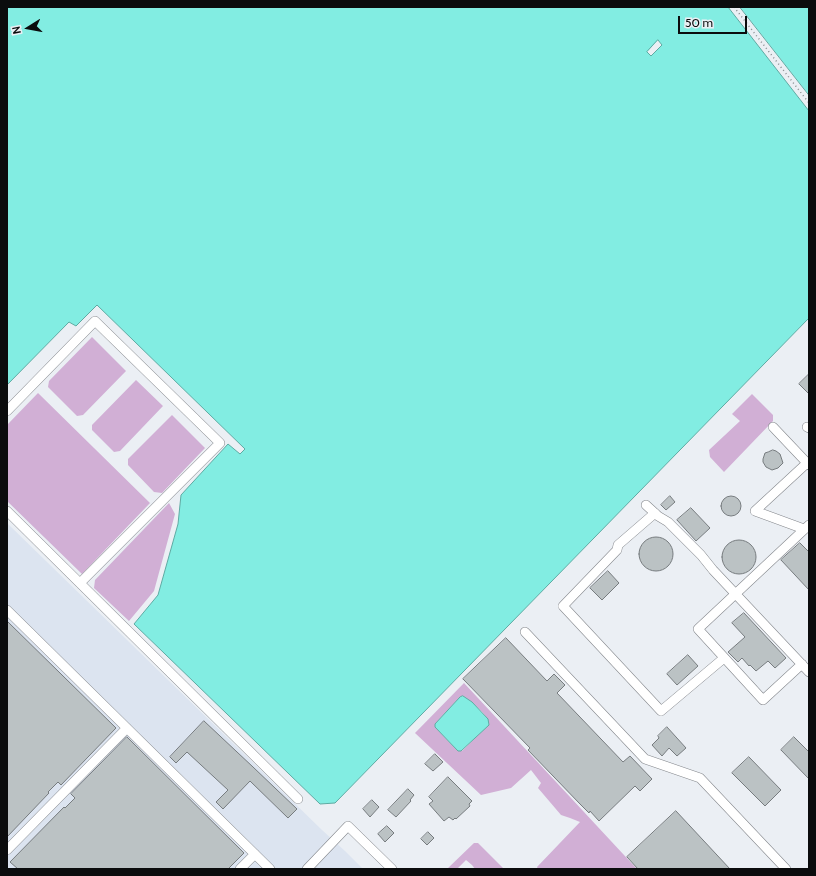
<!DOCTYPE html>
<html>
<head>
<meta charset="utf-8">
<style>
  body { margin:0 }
  #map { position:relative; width:816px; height:876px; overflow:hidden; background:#ebeff4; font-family:Cabin,sans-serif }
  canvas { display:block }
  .frame { position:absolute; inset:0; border:8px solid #0b0c0d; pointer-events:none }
  .north { position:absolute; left:8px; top:8px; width:40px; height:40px; -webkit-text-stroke:3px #ebeff4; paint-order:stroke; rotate:259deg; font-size:11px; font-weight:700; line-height:16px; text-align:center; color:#0b0c0d }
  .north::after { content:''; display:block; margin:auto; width:14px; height:18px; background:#0b0c0d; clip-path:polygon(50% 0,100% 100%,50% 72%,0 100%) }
  .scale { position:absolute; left:678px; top:16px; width:69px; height:18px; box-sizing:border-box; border:2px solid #0b0c0d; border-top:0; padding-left:5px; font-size:12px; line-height:14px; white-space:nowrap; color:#0b0c0d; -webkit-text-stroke:3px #ebeff4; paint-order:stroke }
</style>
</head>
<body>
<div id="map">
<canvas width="816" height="876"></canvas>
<div class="frame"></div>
<div class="north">N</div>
<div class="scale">50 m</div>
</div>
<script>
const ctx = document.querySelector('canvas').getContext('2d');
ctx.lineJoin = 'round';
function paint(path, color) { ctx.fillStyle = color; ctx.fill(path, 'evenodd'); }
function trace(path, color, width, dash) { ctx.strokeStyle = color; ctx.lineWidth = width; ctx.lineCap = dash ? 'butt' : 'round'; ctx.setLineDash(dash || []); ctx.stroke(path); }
const built = new Path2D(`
  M7,523L322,830L345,851L363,869H7Z`);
const green = new Path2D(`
  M92,337L126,371L83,415L77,416L48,387L49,381Z
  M136,380L163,406L120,451L114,452L92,430V425Z
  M38,393L150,503L82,574L7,501V425Z
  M752,394L773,415V421L724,472L710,457L709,450L740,421L732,414Z
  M172,415L205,448L162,493L154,492L128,465V459Z
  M169,503L175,514L154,591L129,621L94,588L95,580Z
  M464,683L637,869H538L537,867L580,822L570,818L561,815L538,788L541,783L531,770L511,788L481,795L415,733ZM463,696C471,702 488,714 489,724L462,751H458L435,727V724L460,697Z
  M474,843H478L504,869H475L472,865L466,860L457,869H447Z`);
const water = new Path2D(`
  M7,7H728L809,111V318L335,803L320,804L134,624L158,595L178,524L181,495L228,444L240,454L245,449L97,305L76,326L69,322L7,385ZM658,40L662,45L651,56L647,52Z
  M740,7H809V95Z
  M463,696L472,702L488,719L489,725L461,751H458L435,727V724L460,697Z`);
const building = new Path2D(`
  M809,374V394L799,384Z
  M773,450L776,451L780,454L783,463L778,468L772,470L766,467L763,462V459L765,453L768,452Z
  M721 506a10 10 0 1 1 20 0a10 10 0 1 1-20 0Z
  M670,496L675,502L666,510L661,505Z
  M691,508L710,528L696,541L677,520Z
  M639 554a17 17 0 1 1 34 0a17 17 0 1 1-34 0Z
  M722 557a17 17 0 1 1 34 0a17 17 0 1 1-34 0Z
  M800,543L809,552V590L781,560Z
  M608,571L619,583L602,600L590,588Z
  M744,613L786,658L775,668L768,661L756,671L750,665L749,666L742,658L738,662L728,652L745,637L732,623Z
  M7,621L116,728L61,785L58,782L48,792L49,793L7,837Z
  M506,638L547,681L554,674L565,685L557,693L623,762L630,756L652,779L640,791L635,786L599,821L590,811L589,813L580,804L528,750L530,748L463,679Z
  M688,655L698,666L677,685L667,674Z
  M204,721L253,767L297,809L288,818L250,781L223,809L216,802L228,790L187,752L176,763L170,757Z
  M667,727L686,748L677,756L669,748L662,756L652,745L659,738L658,736Z
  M127,737L244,853L228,869H18L10,862L64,807L65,808L75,798L71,794Z
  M794,737L809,752V779L781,750Z
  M435,754L443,762L433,771L425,764Z
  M749,757L781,790L765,806L732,773Z
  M448,777L472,801L469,804L470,806L456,819L455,818L453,820L449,817L444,821L429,804L433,801L429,797Z
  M408,789L414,795L410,800L411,801L396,817L388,810Z
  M372,800L379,807L370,817L363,809Z
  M676,811L730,869H638L627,857Z
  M387,826L394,833L385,842L378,834Z
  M428,832L434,838L427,845L421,839Z`);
const path = new Path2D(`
  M734,7L809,103`);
const minor = new Path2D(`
  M7,411L95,321L220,443L80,583
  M773,427L809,465
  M807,427L809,428
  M646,505L658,516L668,522L701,555L713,570L809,672
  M7,511L298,799
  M655,513L618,545L617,550L563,606L661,711L724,658
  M804,529L755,511L807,463
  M7,610L270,869
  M525,632L645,759L700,778L786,869
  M802,664L763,700L698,629L809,525
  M7,850L127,728
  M240,869L255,854
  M307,869L348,826L392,869`);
paint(built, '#dce4f0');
paint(green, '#d1afd5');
paint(water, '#82ede2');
trace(water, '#5eaaa2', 1);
paint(building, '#bbc2c4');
trace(building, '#777c7f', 1);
trace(minor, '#84878c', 10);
trace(path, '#8b8e91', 1.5, [1, 3]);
trace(minor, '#fff', 9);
</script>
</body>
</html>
